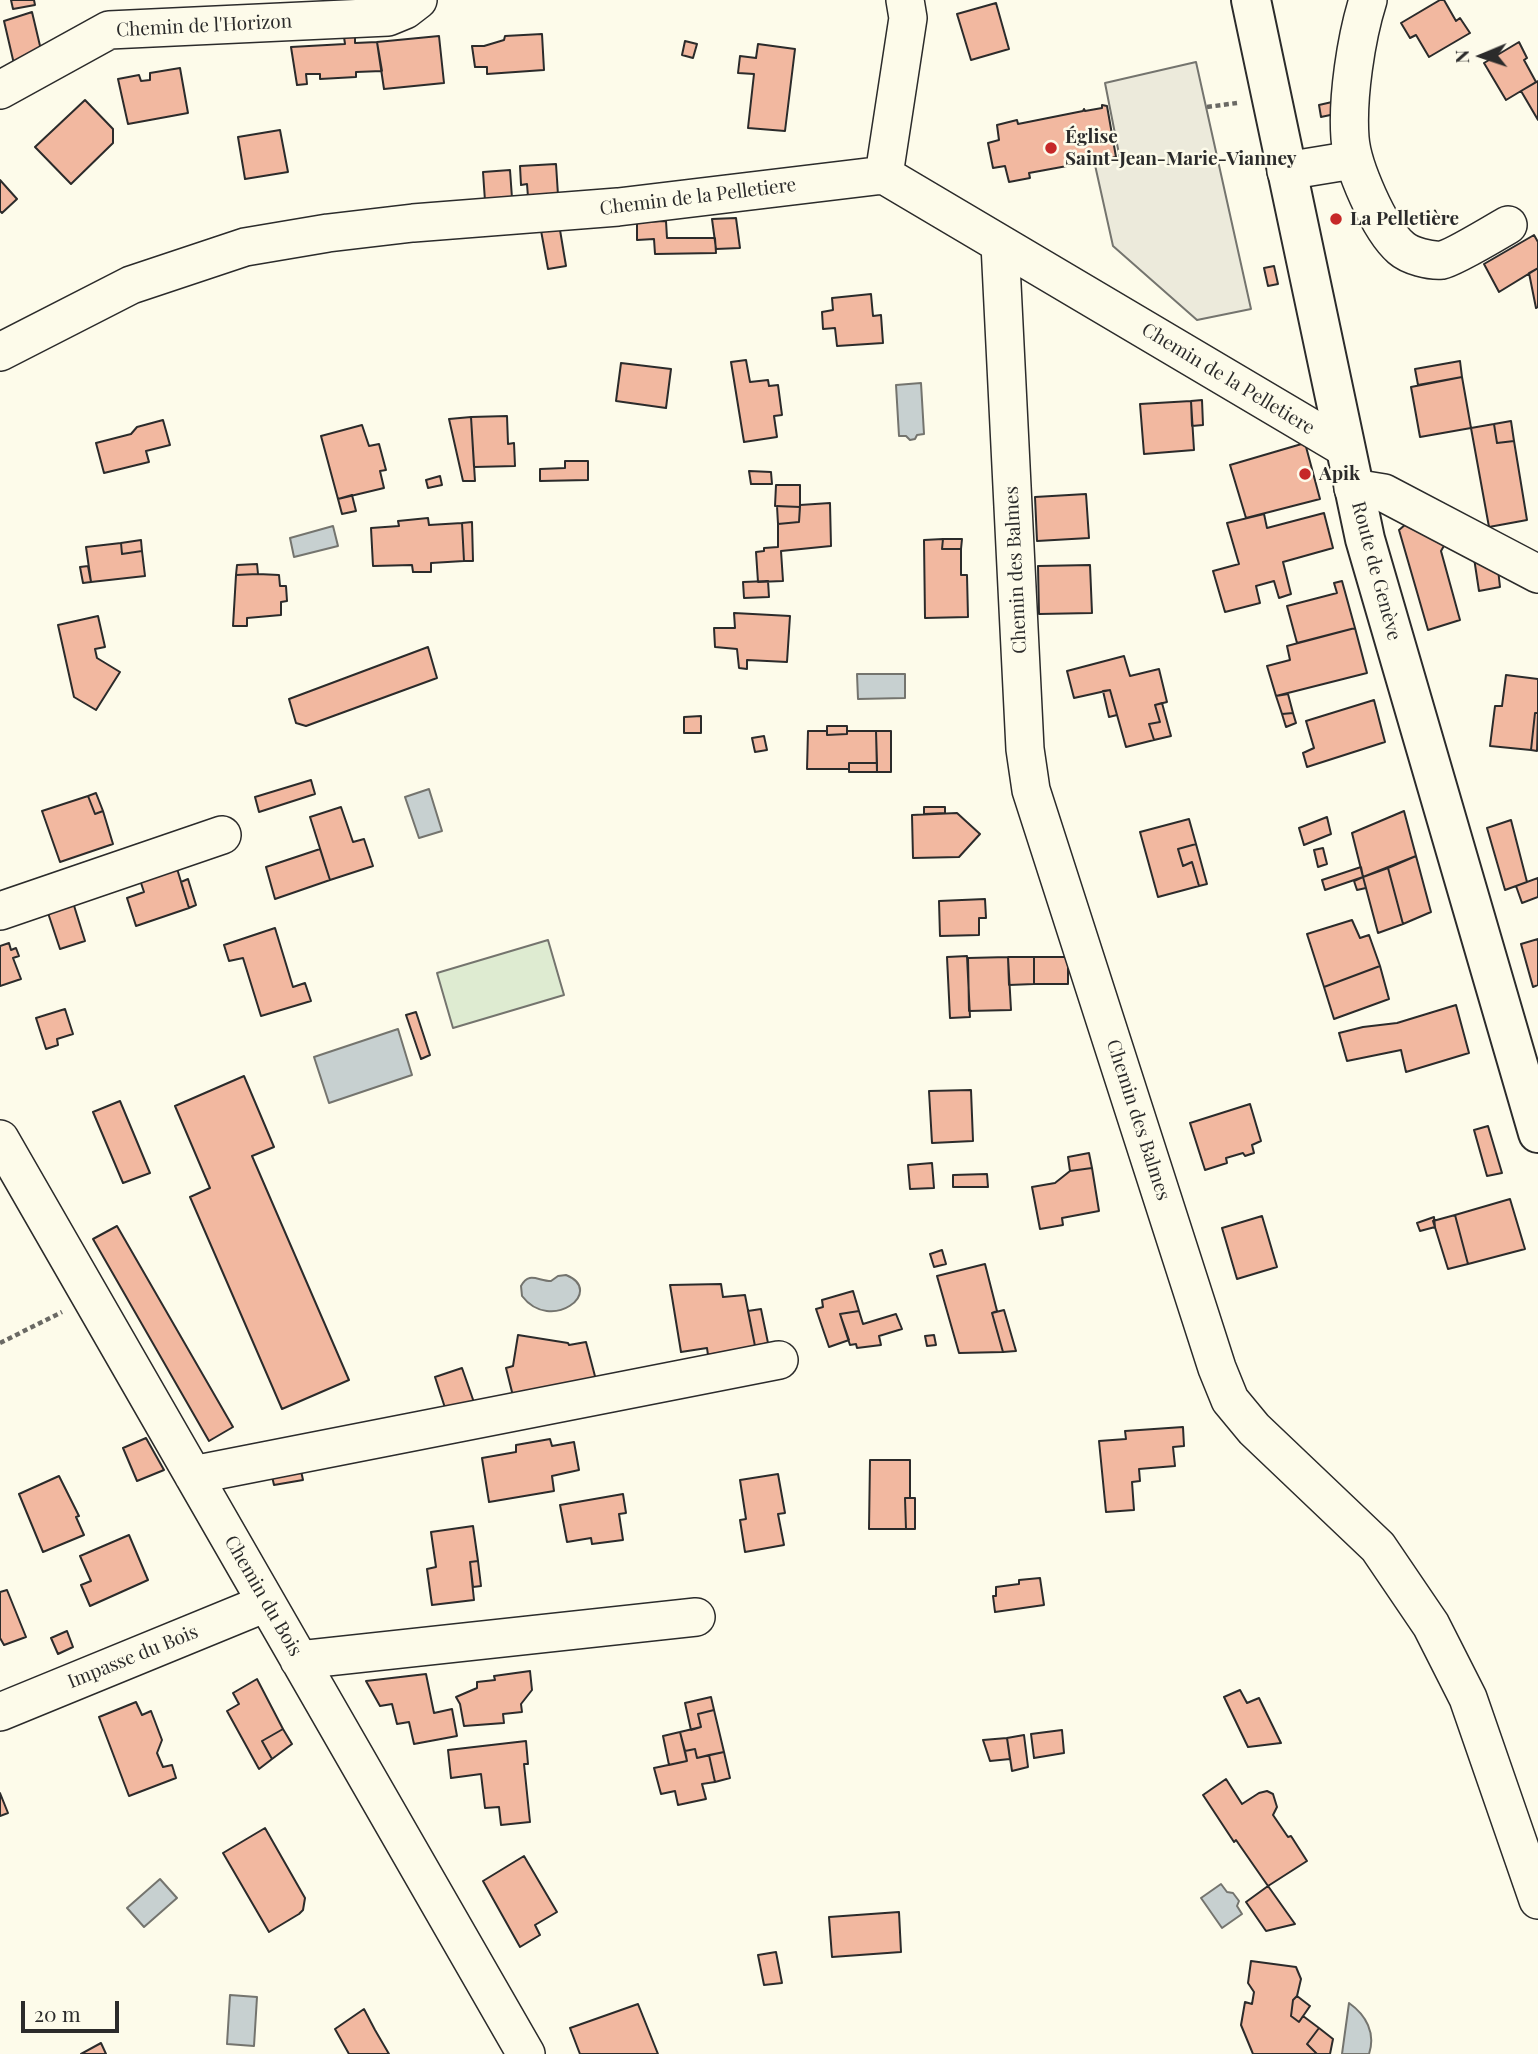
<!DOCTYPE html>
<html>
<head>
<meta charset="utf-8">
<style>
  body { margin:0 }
  #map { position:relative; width:1538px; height:2054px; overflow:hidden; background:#fdfbea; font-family:"Playfair Display",serif }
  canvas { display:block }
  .north { position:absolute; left:1447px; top:21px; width:70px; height:70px; -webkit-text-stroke:5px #fdfbea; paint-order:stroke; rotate:268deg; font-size:19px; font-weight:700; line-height:28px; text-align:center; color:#2b2b2b }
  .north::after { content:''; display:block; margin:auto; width:24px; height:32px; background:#2b2b2b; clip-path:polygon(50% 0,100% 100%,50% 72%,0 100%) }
  .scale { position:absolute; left:21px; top:2001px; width:98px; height:32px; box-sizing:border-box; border:4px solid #2b2b2b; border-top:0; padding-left:9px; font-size:21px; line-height:24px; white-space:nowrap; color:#2b2b2b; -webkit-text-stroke:5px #fdfbea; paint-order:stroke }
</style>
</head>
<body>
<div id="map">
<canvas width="1538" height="2054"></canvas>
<div class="north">N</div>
<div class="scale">20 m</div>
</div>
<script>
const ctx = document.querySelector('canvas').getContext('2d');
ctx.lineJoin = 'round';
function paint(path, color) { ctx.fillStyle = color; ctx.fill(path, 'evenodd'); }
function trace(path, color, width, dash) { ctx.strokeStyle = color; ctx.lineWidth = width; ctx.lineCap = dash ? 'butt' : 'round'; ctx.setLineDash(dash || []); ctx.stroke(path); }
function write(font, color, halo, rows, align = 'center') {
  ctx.font = font + ' "Playfair Display",serif'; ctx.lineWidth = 5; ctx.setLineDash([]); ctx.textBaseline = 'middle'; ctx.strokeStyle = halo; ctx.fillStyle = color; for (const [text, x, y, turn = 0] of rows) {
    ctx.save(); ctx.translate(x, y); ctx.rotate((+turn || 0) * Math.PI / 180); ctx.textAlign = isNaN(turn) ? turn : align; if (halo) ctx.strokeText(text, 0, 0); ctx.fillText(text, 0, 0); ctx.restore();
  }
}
const green = new Path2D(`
  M548,940L564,995L453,1028L437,973Z`);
const parking = new Path2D(`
  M1196,62L1251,309L1197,320L1113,246L1095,165L1120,159L1105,83Z`);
const water = new Path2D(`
  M921,383L924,434L917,435L915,439L910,440L906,436H899L896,385Z
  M333,526L338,546L294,557L290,538Z
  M857,674H905V698L858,699Z
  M429,789L442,831L419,838L405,797Z
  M398,1029L412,1075L329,1103L314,1057Z
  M566,1275C606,1291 551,1334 522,1296L521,1286C529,1271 538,1281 551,1281L558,1276Z
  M160,1879L177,1898L144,1927L127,1908Z
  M1221,1884L1227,1892L1233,1893L1239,1901L1237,1906L1242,1914L1222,1928L1201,1898Z
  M230,1995L257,1997L254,2046L227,2044Z
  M1349,2003C1366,2015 1376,2033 1369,2054H1342Z`);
const building = new Path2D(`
  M11,0H34L35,5L13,9Z
  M1440,0H1444L1456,21L1460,18L1470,33L1429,57L1416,35L1410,38L1401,23Z
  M996,3L1009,49L971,60L957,14Z
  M32,12L41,50L14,64L4,21Z
  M542,34L544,70L487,74V67H475L472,46H484L504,40L505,36Z
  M439,36L444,83L384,89L377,42Z
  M344,37H355V43L377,42L382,71L356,72V77L320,79V74H306L307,84L297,85L291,47L345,44Z
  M685,41L697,44L693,58L682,55Z
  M1519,42L1527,58L1524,60L1536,82L1506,100L1484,63Z
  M758,44L795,49L785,131L748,128L754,74L738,73L740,56L756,58Z
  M180,68L188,113L128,124L118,79L139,75L141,81L150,80V73Z
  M1538,81V120L1521,91Z
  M85,100L113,129V143L71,184L35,147Z
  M1332,102L1335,114L1321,117L1319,105Z
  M1102,105L1107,106L1116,157L1029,173L1030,178L1009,182L1005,166L993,168L988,143L999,140L997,125L1017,120L1018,124L1083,111L1084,109L1085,111L1102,108Z
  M280,130L288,172L245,179L238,137Z
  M556,164L558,195L528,197L527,184L521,185L520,166Z
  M510,170L512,198L485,201L483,172Z
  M0,180L17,199L2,213L0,211Z
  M736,218L740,248L716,249L712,219Z
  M666,221L667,238H715L716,253L655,254L654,239L637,240V222Z
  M559,224L566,266L548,269L540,225Z
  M1534,235L1538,242V268L1499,292L1484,264Z
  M1274,266L1278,284L1268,286L1264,268Z
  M1538,268V307L1536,308L1529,273Z
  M871,294L873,316L881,315L883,343L837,346L835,328L823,329L822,312L833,310L832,298Z
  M746,360L750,382L768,380L769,386L778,385L782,415L774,416L777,437L744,442L731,362Z
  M1460,361L1462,377L1418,385L1415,369Z
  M621,363L671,369L666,408L616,401Z
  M1462,377L1471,428L1420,437L1411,387Z
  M1202,400L1203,425L1192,426L1191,401Z
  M1191,401L1194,450L1144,454L1140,404Z
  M507,416L508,444L514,443L515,466L474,467L471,417Z
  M471,417L475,481H463L449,419Z
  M163,420L170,445L146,451L149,462L104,473L96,443L131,434L137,427Z
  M1511,421L1514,441L1497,443L1494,424Z
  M1494,424L1497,443L1514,441L1527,520L1489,527L1471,428Z
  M362,425L369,446L379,444L386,470L380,471L384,488L338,499L321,436Z
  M1305,443L1320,499L1246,518L1230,465Z
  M565,461H588V480L540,481V469L565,468Z
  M749,471L771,472L772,484H751Z
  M440,476L442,485L428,488L426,480Z
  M776,485H800V507L775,506Z
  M1086,494L1089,538L1037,541L1035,497Z
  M352,495L356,511L342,514L338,499Z
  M830,503L831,546L781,551L783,581L758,582L756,552L764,551V548L778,547V524L799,522L800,505Z
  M777,506L800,507L799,522L778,524Z
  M1324,513L1333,548L1283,562L1291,594L1279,598L1274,581L1256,586L1260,603L1225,612L1213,571L1239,564L1227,523L1264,514L1267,528Z
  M428,518L429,525L462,523L464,561L431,563V572H413L412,565L373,566L371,528L399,526L398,521Z
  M472,522L473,561H464L462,523Z
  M1406,524L1445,544L1441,551L1460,620L1428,630L1399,530Z
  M943,539H962L961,549H942Z
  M943,539L942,549H961V575H967L968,617L925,618L924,540Z
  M141,540L142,551L122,554L121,543Z
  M121,543L122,554L142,551L145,576L91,582L86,547Z
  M1474,558L1498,569L1500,587L1479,591Z
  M257,564L258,574L236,575L237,565Z
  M1090,565L1092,613L1039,614L1038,566Z
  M88,566L91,582L83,583L80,567Z
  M258,574L279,575L280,586H286L287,601L281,602V615L247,618V626H233L236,575Z
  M768,581L769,597L744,598L743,582Z
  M1342,581L1355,628L1297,643L1287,606L1337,593L1334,583Z
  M734,613L790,616L787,662L747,660V669L739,668L737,649L715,647L714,628H735Z
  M98,616L105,647L95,649L97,658L120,672L96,710L74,697L58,625Z
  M1355,628L1367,673L1276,696L1267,666L1290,660L1287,646Z
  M428,647L437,678L306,726L296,723L289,699Z
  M1124,656L1130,676L1159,669L1167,702L1155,705L1160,722L1149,724L1154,740L1126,747L1110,690L1074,698L1067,671Z
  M1506,675L1538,679V713H1535L1531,750L1490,746L1495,706H1502Z
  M1110,690L1117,715L1109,717L1103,691Z
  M1288,694L1293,713L1282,714L1276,696Z
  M1374,700L1385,742L1307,767L1303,753L1314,748L1306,721Z
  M1162,703L1171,736L1154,740L1149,724L1160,722L1155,705Z
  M1293,713L1296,723L1286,727L1282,714Z
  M1535,713H1538L1537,751L1531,750Z
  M701,716V733H684V717Z
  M827,726H847V734L827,735Z
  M808,731H827V735L847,734V731H876L877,763H849V769H807Z
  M876,731H891V772H877Z
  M764,736L767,750L755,752L752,738Z
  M849,763H877V772H849Z
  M311,780L315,794L259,812L255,797Z
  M96,793L103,811L95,814L88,796Z
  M88,796L95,814L103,811L113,844L60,862L42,811Z
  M341,807L353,842L364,839L373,866L330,880L310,817Z
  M924,807H945V813L924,814Z
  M1404,811L1416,856L1363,877L1352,833Z
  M957,813L980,834L959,857L913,858L912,815Z
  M1327,817L1331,834L1304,845L1299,828Z
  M1189,819L1196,844L1178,849L1183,866L1192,862L1199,886L1158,897L1140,832Z
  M1511,820L1527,882L1505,890L1487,828Z
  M1196,844L1207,884L1199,886L1192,862L1183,866L1178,849Z
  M1323,848L1327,864L1318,867L1314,850Z
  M320,849L330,880L275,899L266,867Z
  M1416,856L1431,912L1403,924L1388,868Z
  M175,862L189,908L136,926L127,898L144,892L138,874Z
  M1361,867L1363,877L1325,890L1322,880Z
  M1388,868L1403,924L1378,933L1363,877Z
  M1363,877L1366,888L1357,890L1354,881Z
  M1538,878V897L1522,903L1516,886Z
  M188,879L196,905L189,908L181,882Z
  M71,896L85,941L60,949L45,904Z
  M985,899L986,918H979V935L940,936L939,901Z
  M1352,920L1360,938L1369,935L1380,966L1324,987L1307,934Z
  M275,928L293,987L305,983L311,1001L261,1016L243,958L229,961L224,945Z
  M1538,939V985L1533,987L1521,944Z
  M9,943L11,950L16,948L19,956L13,958L21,979L0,986V946Z
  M967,956L970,1017L950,1018L947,957Z
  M1008,957H1034V984L1009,985Z
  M1008,957L1011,1010L969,1011L968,958Z
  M1034,957H1068V984H1034Z
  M1380,966L1389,999L1334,1019L1324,987Z
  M1456,1005L1469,1053L1406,1072L1401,1050L1347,1061L1339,1033L1363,1027L1397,1023Z
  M65,1009L73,1034L57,1039L58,1045L46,1049L36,1018Z
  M416,1012L430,1055L421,1059L406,1015Z
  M244,1076L274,1147L252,1156L349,1380L282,1409L190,1197L210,1188L175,1106Z
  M971,1090L973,1141L932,1143L929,1091Z
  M120,1101L150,1173L123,1183L93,1112Z
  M1250,1104L1261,1141L1252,1145L1254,1153L1245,1156L1243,1153L1226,1158L1227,1163L1205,1170L1190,1123Z
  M1488,1126L1502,1173L1487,1176L1474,1130Z
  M1089,1153L1092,1168L1070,1171L1068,1157Z
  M932,1163L934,1188L910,1189L908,1165Z
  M1092,1168L1099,1211L1062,1218L1063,1225L1040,1229L1032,1187L1055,1183L1070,1171Z
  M987,1174L988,1187H953V1175Z
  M1510,1199L1525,1249L1468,1264L1455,1215Z
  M1455,1215L1468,1264L1448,1269L1433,1221Z
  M1262,1216L1277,1267L1237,1279L1222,1228Z
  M1434,1217L1435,1227L1420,1231L1417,1223Z
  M117,1226L233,1427L209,1441L93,1239Z
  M942,1250L946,1264L934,1267L930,1254Z
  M985,1264L997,1311L992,1313L1003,1352L959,1353L937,1276Z
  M721,1284L723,1297L745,1295L755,1346L708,1355L707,1348L681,1352L670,1285Z
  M853,1291L859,1311L840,1314L849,1340L829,1347L816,1309L823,1307L822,1300Z
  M761,1309L768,1343L755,1346L748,1311Z
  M1004,1310L1016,1351L1003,1352L992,1313Z
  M859,1311L863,1324L896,1314L902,1329L879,1336L881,1345L857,1348L856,1344L850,1345L840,1314Z
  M518,1335L568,1343L569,1345L586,1342L596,1380L513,1396L506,1368L513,1366Z
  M934,1335L936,1345L927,1346L925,1336Z
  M462,1368L477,1411L448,1417L435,1377Z
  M1183,1427L1184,1446L1173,1447L1175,1466L1139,1469L1140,1481L1132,1482L1134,1510L1106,1512L1099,1441L1126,1439L1125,1431Z
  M146,1438L164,1470L137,1481L123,1448Z
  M550,1439L552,1446L574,1442L579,1470L552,1476L554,1491L489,1502L482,1458L516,1452V1445Z
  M870,1460H910V1498H905L906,1529H869Z
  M300,1466L303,1480L274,1485L271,1472Z
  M778,1474L785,1513L778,1514L784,1545L745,1552L740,1520L746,1519L740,1480Z
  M59,1476L79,1516L76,1517L84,1535L43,1552L19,1494Z
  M623,1494L626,1513L619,1514L623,1540L592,1544L591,1538L567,1542L560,1505Z
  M905,1498H915V1529H906Z
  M473,1526L478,1561L470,1562L474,1600L432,1605L427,1569L436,1567L431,1532Z
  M129,1535L148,1580L90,1606L81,1585L91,1581L80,1556Z
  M478,1561L481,1586L473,1587L470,1562Z
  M1040,1578L1044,1605L995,1612L993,1596H996V1587L1019,1584V1580Z
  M7,1590L26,1637L4,1645L0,1638V1592Z
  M67,1631L73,1647L58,1654L51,1638Z
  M530,1671L532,1690L521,1704L522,1712L503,1714L504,1723L464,1726L460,1704L456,1697L477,1688V1682L495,1680L494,1676Z
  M426,1674L434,1713L452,1709L457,1736L414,1744L409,1722L397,1724L392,1704L380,1706L366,1681Z
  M257,1679L283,1729L262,1741L272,1759L259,1769L227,1711L239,1704L233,1693Z
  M1240,1690L1247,1703L1259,1698L1281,1743L1248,1747L1224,1697Z
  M711,1697L714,1710L698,1714L701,1727L691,1730L685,1703Z
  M136,1702L142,1715L151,1711L162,1740L157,1753L163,1767L172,1765L176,1778L129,1796L99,1717Z
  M714,1710L724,1752L697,1758L695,1749L685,1751L680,1732L701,1727L698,1714Z
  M283,1729L292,1744L272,1759L262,1741Z
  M1062,1730L1064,1753L1034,1758L1031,1734Z
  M680,1732L687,1761L669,1765L663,1736Z
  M1024,1735L1028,1767L1012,1771L1007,1738Z
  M1007,1738L1010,1759L990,1761L983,1740Z
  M526,1741L528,1764H524L530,1822L501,1825L499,1807L485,1808L481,1774L451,1778L448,1750Z
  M695,1749L697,1758L709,1755L715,1782L702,1784L706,1799L678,1805L675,1791L661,1794L654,1768L687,1761L685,1751Z
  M724,1752L730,1778L715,1782L709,1755Z
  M1226,1779L1242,1804L1259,1793L1267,1791L1273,1794L1277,1807L1273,1815L1288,1837L1291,1836L1307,1861L1268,1886L1236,1840L1234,1842L1203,1795Z
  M0,1793L8,1813L0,1816Z
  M265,1828L305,1898L303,1910L299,1914L269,1932L223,1853Z
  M524,1856L557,1912L535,1925L540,1935L520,1947L483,1881Z
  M1268,1886L1295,1924L1266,1931L1246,1902Z
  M899,1912L901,1952L832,1957L829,1917Z
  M776,1952L782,1983L764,1985L758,1955Z
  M1251,1961L1296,1967L1301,1979L1297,1996L1293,2000L1291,2016L1299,2022L1303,2016L1319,2028L1307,2044L1317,2054H1253L1241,2025L1245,2002L1252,2004L1254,1992L1248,1983Z
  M1297,1996L1310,2006L1299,2022L1291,2016L1293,2000Z
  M638,2004L658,2054H580L570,2028Z
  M364,2009L375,2030L389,2054H349L335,2029Z
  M1319,2028L1333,2039L1330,2054H1317L1307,2044Z
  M101,2043L106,2054H81Z`);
const path = new Path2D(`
  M1207,107L1237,103
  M0,1343L62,1312`);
const minor = new Path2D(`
  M1368,0C1356,38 1347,98 1350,138C1352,166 1379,229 1401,248C1410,256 1430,261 1442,260C1453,258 1496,232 1508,225
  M0,90L109,30L388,17L405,10L418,0
  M1286,171L1353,160
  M884,175L908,18L905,0
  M1000,244L1025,749L1031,790L1217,1368L1230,1400L1254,1429L1378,1547L1431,1625L1468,1698L1538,1900
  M0,352L131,285L245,247L328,233L413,223L618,207L884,175L1345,448
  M1353,488L1384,493L1538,574
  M0,911L222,835
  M0,1139L526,2054
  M193,1475L779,1360
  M299,1660L696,1617
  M0,1712L266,1603`);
const major = new Path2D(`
  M1251,0L1365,539L1538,1133`);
const markers = [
  [1051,148,7,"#c62828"],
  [1336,219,7,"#c62828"],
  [1305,474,7,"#c62828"]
];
const streetNames = [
  ["Chemin de l'Horizon",204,26,-3],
  ["Chemin de la Pelletiere",698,197,-7],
  ["Chemin de la Pelletiere",1228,379,31],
  ["Chemin des Balmes",1016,570,-93],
  ["Route de Genève",1376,571,75],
  ["Chemin des Balmes",1138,1120,72],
  ["Chemin du Bois",263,1596,60],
  ["Impasse du Bois",133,1657,-22]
];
const poiNames = [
  ["Église",1065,137],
  ["Saint-Jean-Marie-Vianney",1065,159],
  ["La Pelletière",1350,219],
  ["Apik",1319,474]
];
paint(green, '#deebd1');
trace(green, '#74746e', 2);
paint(parking, '#eceadb');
trace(parking, '#74746e', 2);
paint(water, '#c7d0d0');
trace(water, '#74746e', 2);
paint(building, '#f2b8a0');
trace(building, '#2b2b2b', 2);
trace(minor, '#2b2b2b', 40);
trace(major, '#2b2b2b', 42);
trace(path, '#6a6964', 4.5, [5, 3.5]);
trace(minor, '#fdfbea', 37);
trace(major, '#fdfbea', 38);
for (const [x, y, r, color] of markers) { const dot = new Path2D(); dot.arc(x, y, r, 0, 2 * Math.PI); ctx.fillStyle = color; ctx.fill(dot); trace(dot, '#fdfbea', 2.5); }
write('19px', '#2b2b2b', '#fdfbea', streetNames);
write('bold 19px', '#2b2b2b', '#fdfbea', poiNames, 'left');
</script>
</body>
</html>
